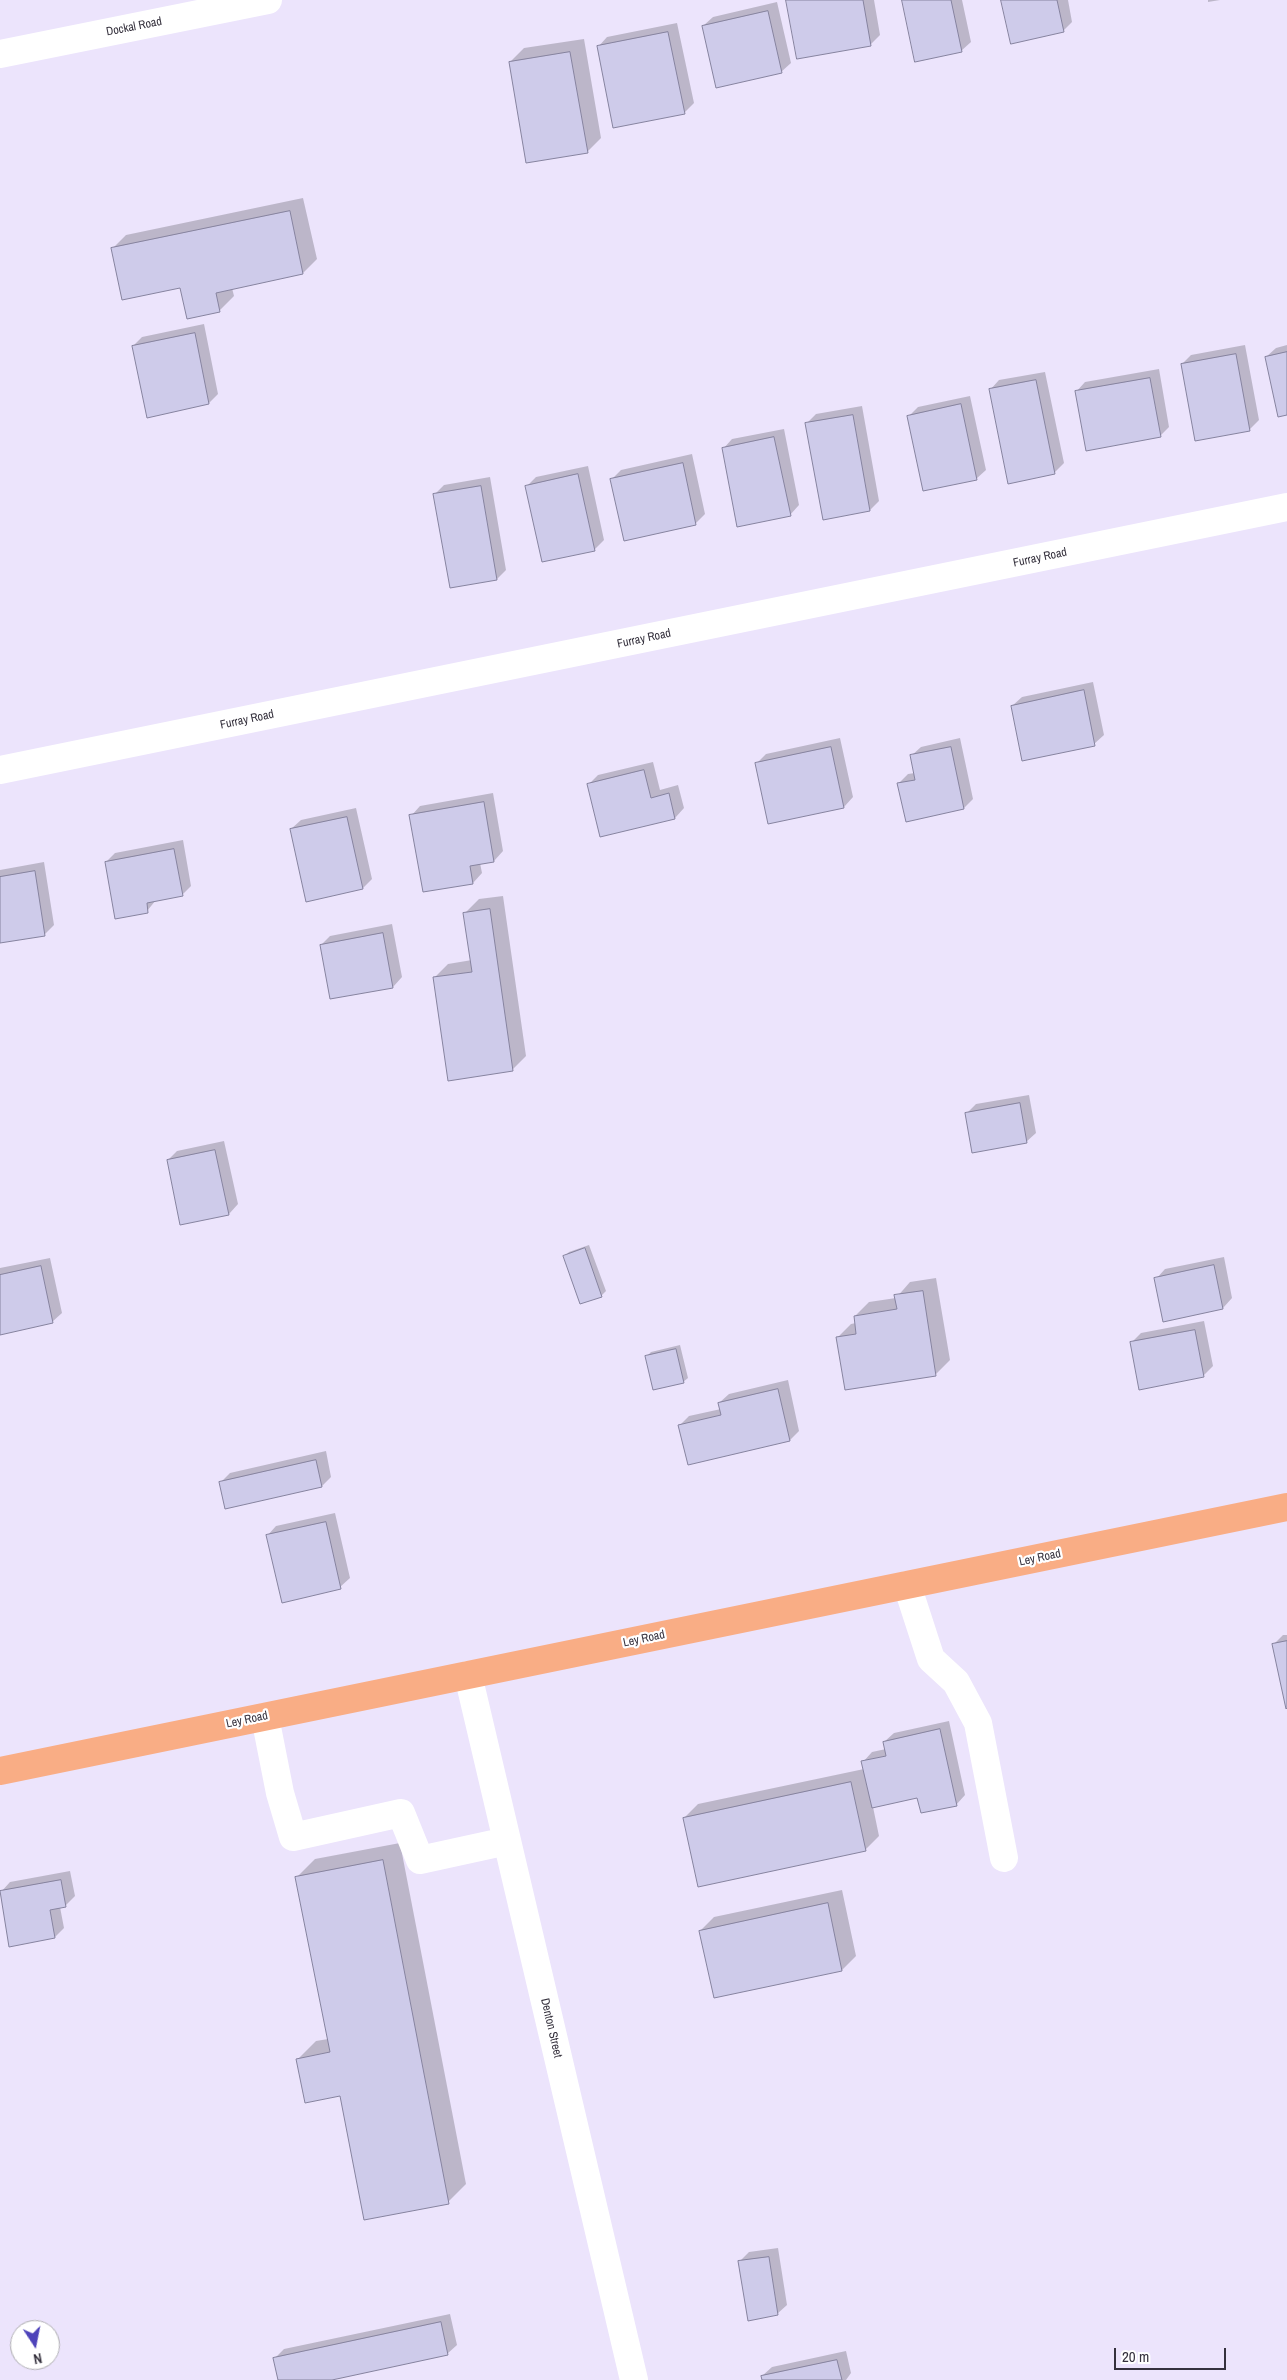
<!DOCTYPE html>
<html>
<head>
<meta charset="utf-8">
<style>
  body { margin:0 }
  #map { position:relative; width:1287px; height:2380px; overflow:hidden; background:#ece4fc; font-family:"Archivo Narrow",sans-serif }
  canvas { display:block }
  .north { position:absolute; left:10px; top:2320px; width:50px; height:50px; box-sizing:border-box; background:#fff; border:1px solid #aeadb1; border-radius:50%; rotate:169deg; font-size:14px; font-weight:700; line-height:20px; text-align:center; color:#35313d }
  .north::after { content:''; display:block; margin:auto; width:18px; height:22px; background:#4e43ba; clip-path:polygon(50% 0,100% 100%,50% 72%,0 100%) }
  .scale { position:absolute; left:1114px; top:2348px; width:112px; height:22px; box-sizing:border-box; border:2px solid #35313d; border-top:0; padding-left:6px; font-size:15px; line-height:18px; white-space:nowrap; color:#35313d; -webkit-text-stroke:4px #fff; paint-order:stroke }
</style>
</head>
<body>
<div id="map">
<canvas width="1287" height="2380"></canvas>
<div class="north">N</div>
<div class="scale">20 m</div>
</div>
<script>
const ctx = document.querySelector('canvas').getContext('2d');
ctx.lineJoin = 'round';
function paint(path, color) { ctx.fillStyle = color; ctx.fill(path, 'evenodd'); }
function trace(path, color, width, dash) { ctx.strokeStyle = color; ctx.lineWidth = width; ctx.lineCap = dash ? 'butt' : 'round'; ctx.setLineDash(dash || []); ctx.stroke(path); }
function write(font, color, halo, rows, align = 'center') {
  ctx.font = font + ' "Archivo Narrow",sans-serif'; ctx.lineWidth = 4.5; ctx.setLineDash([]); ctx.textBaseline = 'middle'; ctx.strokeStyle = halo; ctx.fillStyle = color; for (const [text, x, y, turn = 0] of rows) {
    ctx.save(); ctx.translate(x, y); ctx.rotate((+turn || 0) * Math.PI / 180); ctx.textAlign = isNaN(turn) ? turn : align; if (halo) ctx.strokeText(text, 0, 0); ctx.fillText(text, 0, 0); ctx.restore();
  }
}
const shadow = new Path2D(`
  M788,0H874L880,35L871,44L798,57Z
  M903,0H962L971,42L961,51Z
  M1003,0H1068L1072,22L1063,31Z
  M1208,0H1220L1208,2Z
  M777,2L791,63L781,72L703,26L713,17Z
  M677,23L694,103L684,113L598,47L607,37Z
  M584,39L601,138L587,152L510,62L524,48Z
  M303,198L317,259L303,273L232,288L234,296L220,310L188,317L181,286L112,249L126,235Z
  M204,324L218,394L209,403L148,416L133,346L142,337Z
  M1245,345L1259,420L1249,430L1182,364L1191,355Z
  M1287,345V414L1266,357L1276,348Z
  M1159,369L1169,427L1160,436L1076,392L1085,382Z
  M1045,372L1064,463L1054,473L990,390L999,380Z
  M970,396L986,470L976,479L908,417L918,407Z
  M862,406L879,501L870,510L806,424L816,414Z
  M784,429L799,505L790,515L723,449L732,439Z
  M692,454L705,514L696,523L625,539L612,479L621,470Z
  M588,466L604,540L594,550L527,486L536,477Z
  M490,477L506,570L497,579L435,494L444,485Z
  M1093,682L1104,735L1094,744L1012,706L1022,697Z
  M840,738L853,797L844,807L757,763L766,754Z
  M960,738L973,799L964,808L898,784L908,774L915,773L911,756L921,747Z
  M653,762L660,790L678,785L684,808L675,818L589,784L598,775Z
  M493,793L503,851L494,861L480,863L482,873L473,883L411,816L420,806Z
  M356,808L372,879L363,888L291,829L301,820Z
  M183,840L191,886L182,895L156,900L147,911L106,862L115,853Z
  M44,862L54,925L45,934L0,941V870Z
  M503,896L526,1056L512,1070L434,978L448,964L472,960L465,913L479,899Z
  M392,924L402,977L393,987L331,998L321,945L330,936Z
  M1029,1095L1036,1133L1026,1142L966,1114L976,1104Z
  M224,1141L238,1204L229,1214L181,1224L168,1160L177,1151Z
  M589,1245L606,1291L602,1295L581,1302L565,1256L569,1252Z
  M1224,1257L1232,1298L1223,1308L1164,1320L1156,1279L1165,1269Z
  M50,1258L62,1313L52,1322L0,1333V1268Z
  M936,1278L950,1360L936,1374L837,1338L851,1324L856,1323L855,1316L869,1302L896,1298L910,1282Z
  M1204,1321L1213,1366L1203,1376L1131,1343L1141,1333Z
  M680,1345L688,1378L683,1382L646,1357L651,1352Z
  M788,1380L799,1431L790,1440L680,1425L689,1416L721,1409L719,1403L729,1394Z
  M326,1451L331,1477L322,1486L221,1482L230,1473Z
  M335,1513L350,1578L340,1587L267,1536L276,1526Z
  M1283,1635H1287V1706L1273,1645Z
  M949,1721L965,1795L956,1805L918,1797L873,1807L879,1836L865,1850L684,1818L698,1804L864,1769L863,1762L872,1752L886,1749L884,1742L894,1733Z
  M400,1843L466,2184L448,2202L341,2095L298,2059L316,2041L328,2039L297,1877L315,1859Z
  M70,1871L75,1896L65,1906L60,1907L64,1928L55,1937L1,1892L10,1882Z
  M842,1890L856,1956L842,1970L700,1931L714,1917Z
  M778,2248L787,2305L777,2314L739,2262L749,2252Z
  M450,2314L457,2345L447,2354L326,2380H279L275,2358L284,2349Z
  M846,2351L851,2373L846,2380H763L762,2376L772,2367Z`);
const building = new Path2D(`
  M786,0H863L871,46L797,59Z
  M902,0H951L962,52L915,62Z
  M1001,0H1057L1064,32L1011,44Z
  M768,11L782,73L716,88L702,26Z
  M668,32L685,114L613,128L597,46Z
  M570,52L588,153L526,163L509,62Z
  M290,211L303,274L216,293L220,312L187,319L180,288L122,300L111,248Z
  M195,333L209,404L147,418L132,346Z
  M1287,352V415L1278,417L1265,357Z
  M1236,354L1250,431L1195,441L1181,364Z
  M1150,378L1161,437L1086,451L1075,391Z
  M1036,380L1055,474L1008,484L989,389Z
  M961,404L977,480L923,491L907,416Z
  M853,415L870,511L823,520L805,423Z
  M774,437L791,516L737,527L722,448Z
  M683,463L696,525L624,541L610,479Z
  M578,474L595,551L542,562L525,486Z
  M481,486L497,580L450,588L433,494Z
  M1084,690L1095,746L1022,761L1011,706Z
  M831,747L844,808L768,824L755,763Z
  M951,747L964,809L906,822L897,783L915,780L910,755Z
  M644,770L651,798L669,793L675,819L600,837L587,784Z
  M484,802L494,862L470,866L473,884L423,892L409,815Z
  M347,817L363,889L306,902L290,829Z
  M174,849L183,896L147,903L148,913L115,919L105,862Z
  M35,871L45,936L0,943V877Z
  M490,909L513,1071L448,1081L433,977L472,972L463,913Z
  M383,933L393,988L330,999L320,945Z
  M1020,1103L1027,1143L972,1153L965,1113Z
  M215,1150L229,1215L180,1225L167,1160Z
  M585,1248L602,1297L580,1304L563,1256Z
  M1214,1265L1223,1309L1163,1322L1154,1278Z
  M41,1266L53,1323L0,1335V1275Z
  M923,1291L936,1376L845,1390L836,1337L856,1334L854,1316L897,1309L894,1295Z
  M1195,1330L1204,1377L1139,1390L1130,1342Z
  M676,1349L684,1383L653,1390L645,1356Z
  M778,1389L790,1441L688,1465L678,1425L721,1415L718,1403Z
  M316,1460L322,1487L225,1509L219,1482Z
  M326,1522L341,1589L282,1603L266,1535Z
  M1287,1641V1708L1286,1709L1272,1644Z
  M940,1729L957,1806L921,1813L917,1798L872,1808L861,1761L886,1756L883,1742Z
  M851,1782L866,1851L698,1887L683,1818Z
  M383,1860L449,2204L364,2220L340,2096L305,2103L296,2059L330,2052L295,1877Z
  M61,1880L66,1907L50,1910L55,1938L9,1947L0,1891Z
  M828,1903L842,1971L714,1998L699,1931Z
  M769,2257L778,2315L748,2321L738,2261Z
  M441,2322L448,2355L332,2380H278L273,2358Z
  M837,2360L842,2380H762L761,2376Z`);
const minor = new Path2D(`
  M0,54L268,0
  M0,770L1287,507
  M907,1585L931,1659L956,1682L978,1723L1004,1858
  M468,1675L634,2380
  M265,1717L280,1793L293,1837L401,1813L420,1860L507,1841`);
const major = new Path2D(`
  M0,1771L1287,1507`);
const streetNames = [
  ["Dockal Road",134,27,-11],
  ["Furray Road",1040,558,-12],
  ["Furray Road",644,639,-12],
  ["Furray Road",247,720,-12],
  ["Ley Road",1040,1558,-12],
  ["Ley Road",644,1639,-12],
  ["Ley Road",247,1720,-12],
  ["Denton Street",551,2028,77]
];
paint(shadow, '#0003');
paint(building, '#cecbea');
trace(building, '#86839f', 1);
trace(minor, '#fff', 28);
trace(major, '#f9ad85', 28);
write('12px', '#35313d', '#fff', streetNames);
</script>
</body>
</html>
